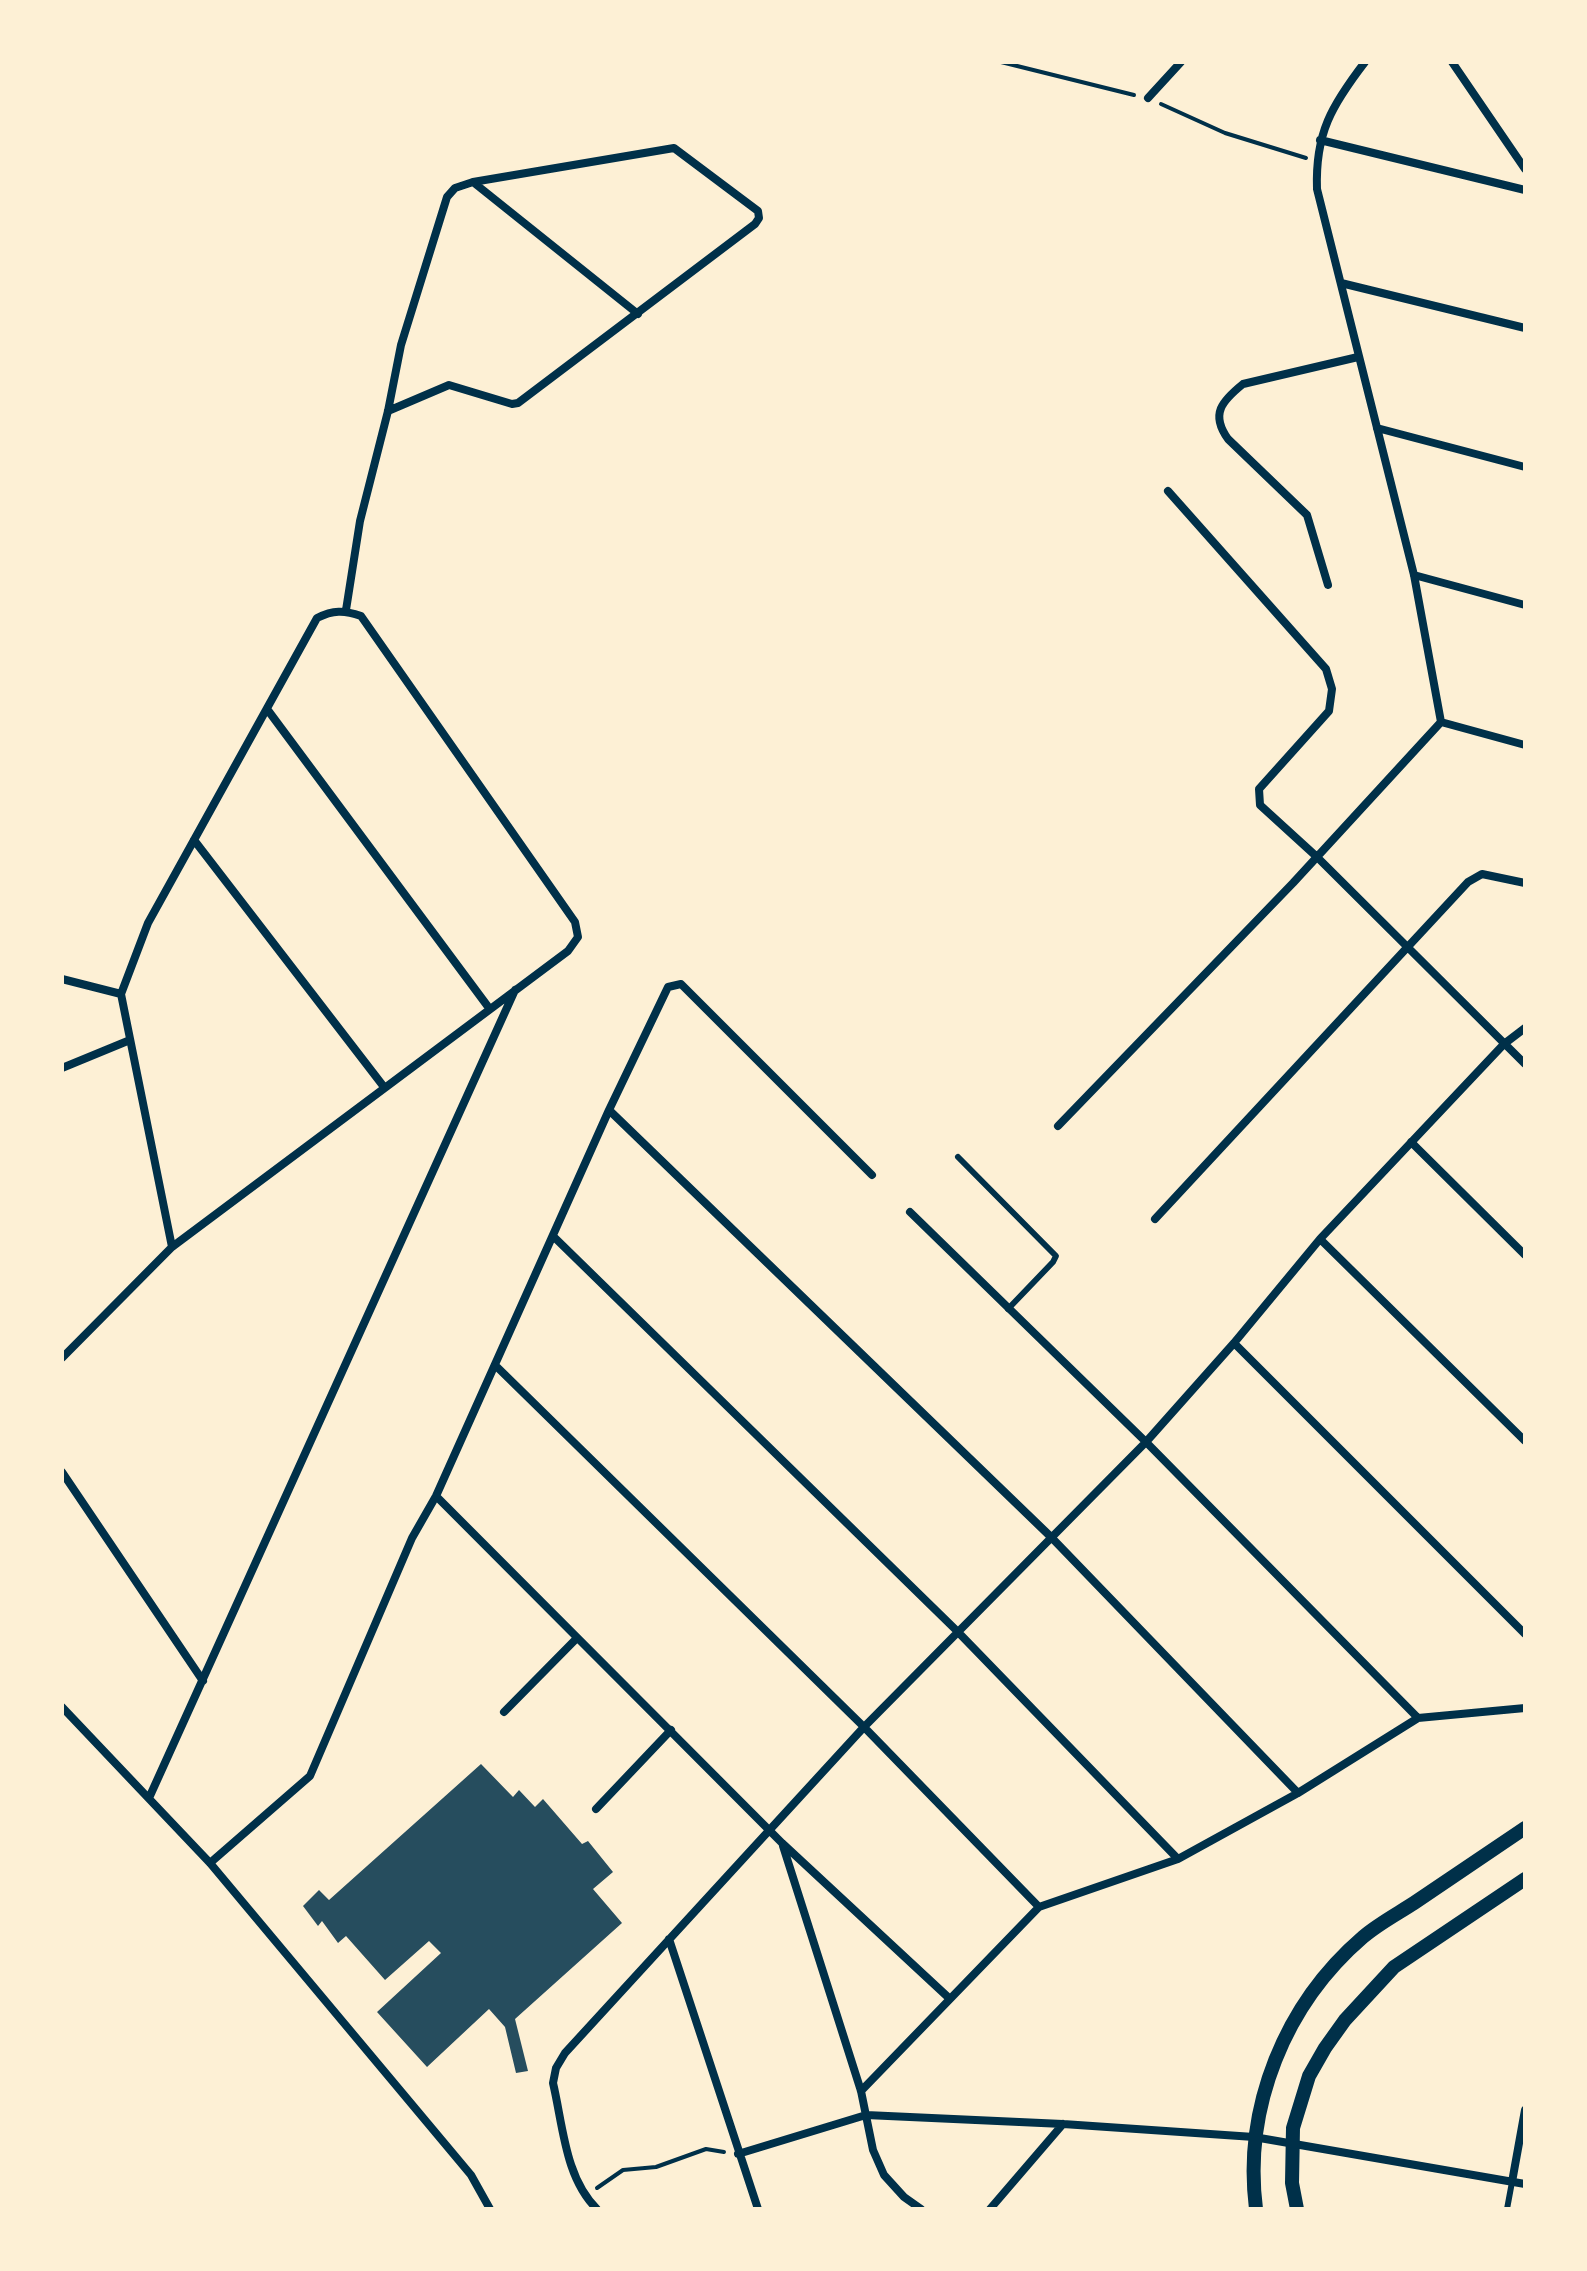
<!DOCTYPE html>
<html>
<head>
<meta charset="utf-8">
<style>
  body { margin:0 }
  #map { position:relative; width:1587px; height:2271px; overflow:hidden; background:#fdf0d5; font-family:Barlow,sans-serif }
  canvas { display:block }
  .frame { position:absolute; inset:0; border:64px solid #fdf0d5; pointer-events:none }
</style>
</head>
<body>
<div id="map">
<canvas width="1587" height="2271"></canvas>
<div class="frame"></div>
</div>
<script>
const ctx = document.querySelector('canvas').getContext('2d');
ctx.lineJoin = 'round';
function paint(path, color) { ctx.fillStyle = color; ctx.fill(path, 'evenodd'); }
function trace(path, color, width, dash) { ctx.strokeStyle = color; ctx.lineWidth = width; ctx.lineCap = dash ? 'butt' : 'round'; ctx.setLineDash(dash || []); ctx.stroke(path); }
const building = new Path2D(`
  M481,1764L513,1797L519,1790L535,1807L543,1799L582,1844L588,1841L613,1872L593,1889L622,1923L515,2019L528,2071L516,2073L505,2027L489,2009L427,2067L377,2012L441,1953L429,1941L385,1980L346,1936L338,1943L322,1921L318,1926L303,1906L319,1890L329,1900Z`);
const path = new Path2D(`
  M1001,62L1134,95
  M1161,104L1225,133L1306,158
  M597,2188L623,2170L656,2167L706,2149L724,2152`);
const service = new Path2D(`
  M958,1157L1056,1256L1053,1262L1008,1309
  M1507,2209L1512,2182`);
const minor = new Path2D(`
  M1365,62C1332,105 1315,133 1317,189L1414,575L1441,722
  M1452,62L1525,169
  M1148,98L1181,62
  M1320,140L1525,190
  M1341,283L1525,328
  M388,411L449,385L512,404L518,403L755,224L759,218L758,211L674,148L473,182
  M1377,428L1525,467
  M1168,491L1326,669L1332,689L1329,711L1259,789L1260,805L1317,857L1525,1064
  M1414,575L1525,605
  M1328,585L1307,515L1228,439C1210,414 1222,401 1243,384L1358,357
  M346,610L360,521L388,411L401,345L447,197L455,188L473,182L638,314
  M267,709L489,1008
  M1441,722L1525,745
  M194,840L384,1087
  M62,979L121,994
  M62,1068L130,1040
  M609,1110L1051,1537L1298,1793
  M1058,1126L1293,883L1441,722
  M1411,1142L1525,1255
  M910,1212L1146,1442L1418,1718
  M1155,1219L1468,882L1482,874L1525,883
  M553,1236L957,1631L1178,1859
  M1320,1239L1525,1441
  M1234,1343L1525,1634
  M62,1358L172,1247L568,951L578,937L575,922L361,616C344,610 333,610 317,618L148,923L121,994L172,1247
  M495,1365L864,1727L1039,1907
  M62,1472L203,1681
  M436,1496L782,1843L950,1999
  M62,1707L210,1863L471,2175L490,2209
  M504,1712L576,1639
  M149,1798L515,990
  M596,1809L671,1730
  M783,1846L861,2091L873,2150L884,2175L904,2197L921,2209
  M210,1863L310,1776L412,1538L436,1496L609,1110L668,987L681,984L872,1175
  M669,1939L758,2209
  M861,2091L1039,1907L1178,1859L1298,1793L1418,1718L1525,1708
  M738,2154L866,2115L1063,2124L1254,2137L1525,2184
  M1512,2182L1525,2110
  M597,2209C565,2178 563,2125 553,2083L556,2068L565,2053L864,1727L1146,1442L1234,1343L1320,1239L1504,1044L1525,1028
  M990,2209L1063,2124`);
const tertiary = new Path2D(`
  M1256,2209C1243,2107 1285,2004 1363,1937C1378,1924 1397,1914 1414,1903C1451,1878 1488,1853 1525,1828
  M1297,2209L1292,2183L1293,2128L1309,2076L1325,2048L1345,2020L1394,1967L1525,1879`);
paint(building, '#264d5e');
trace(path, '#003049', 4);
trace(service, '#003049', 6);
trace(minor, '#003049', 8);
trace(tertiary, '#003049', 14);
</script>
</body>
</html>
